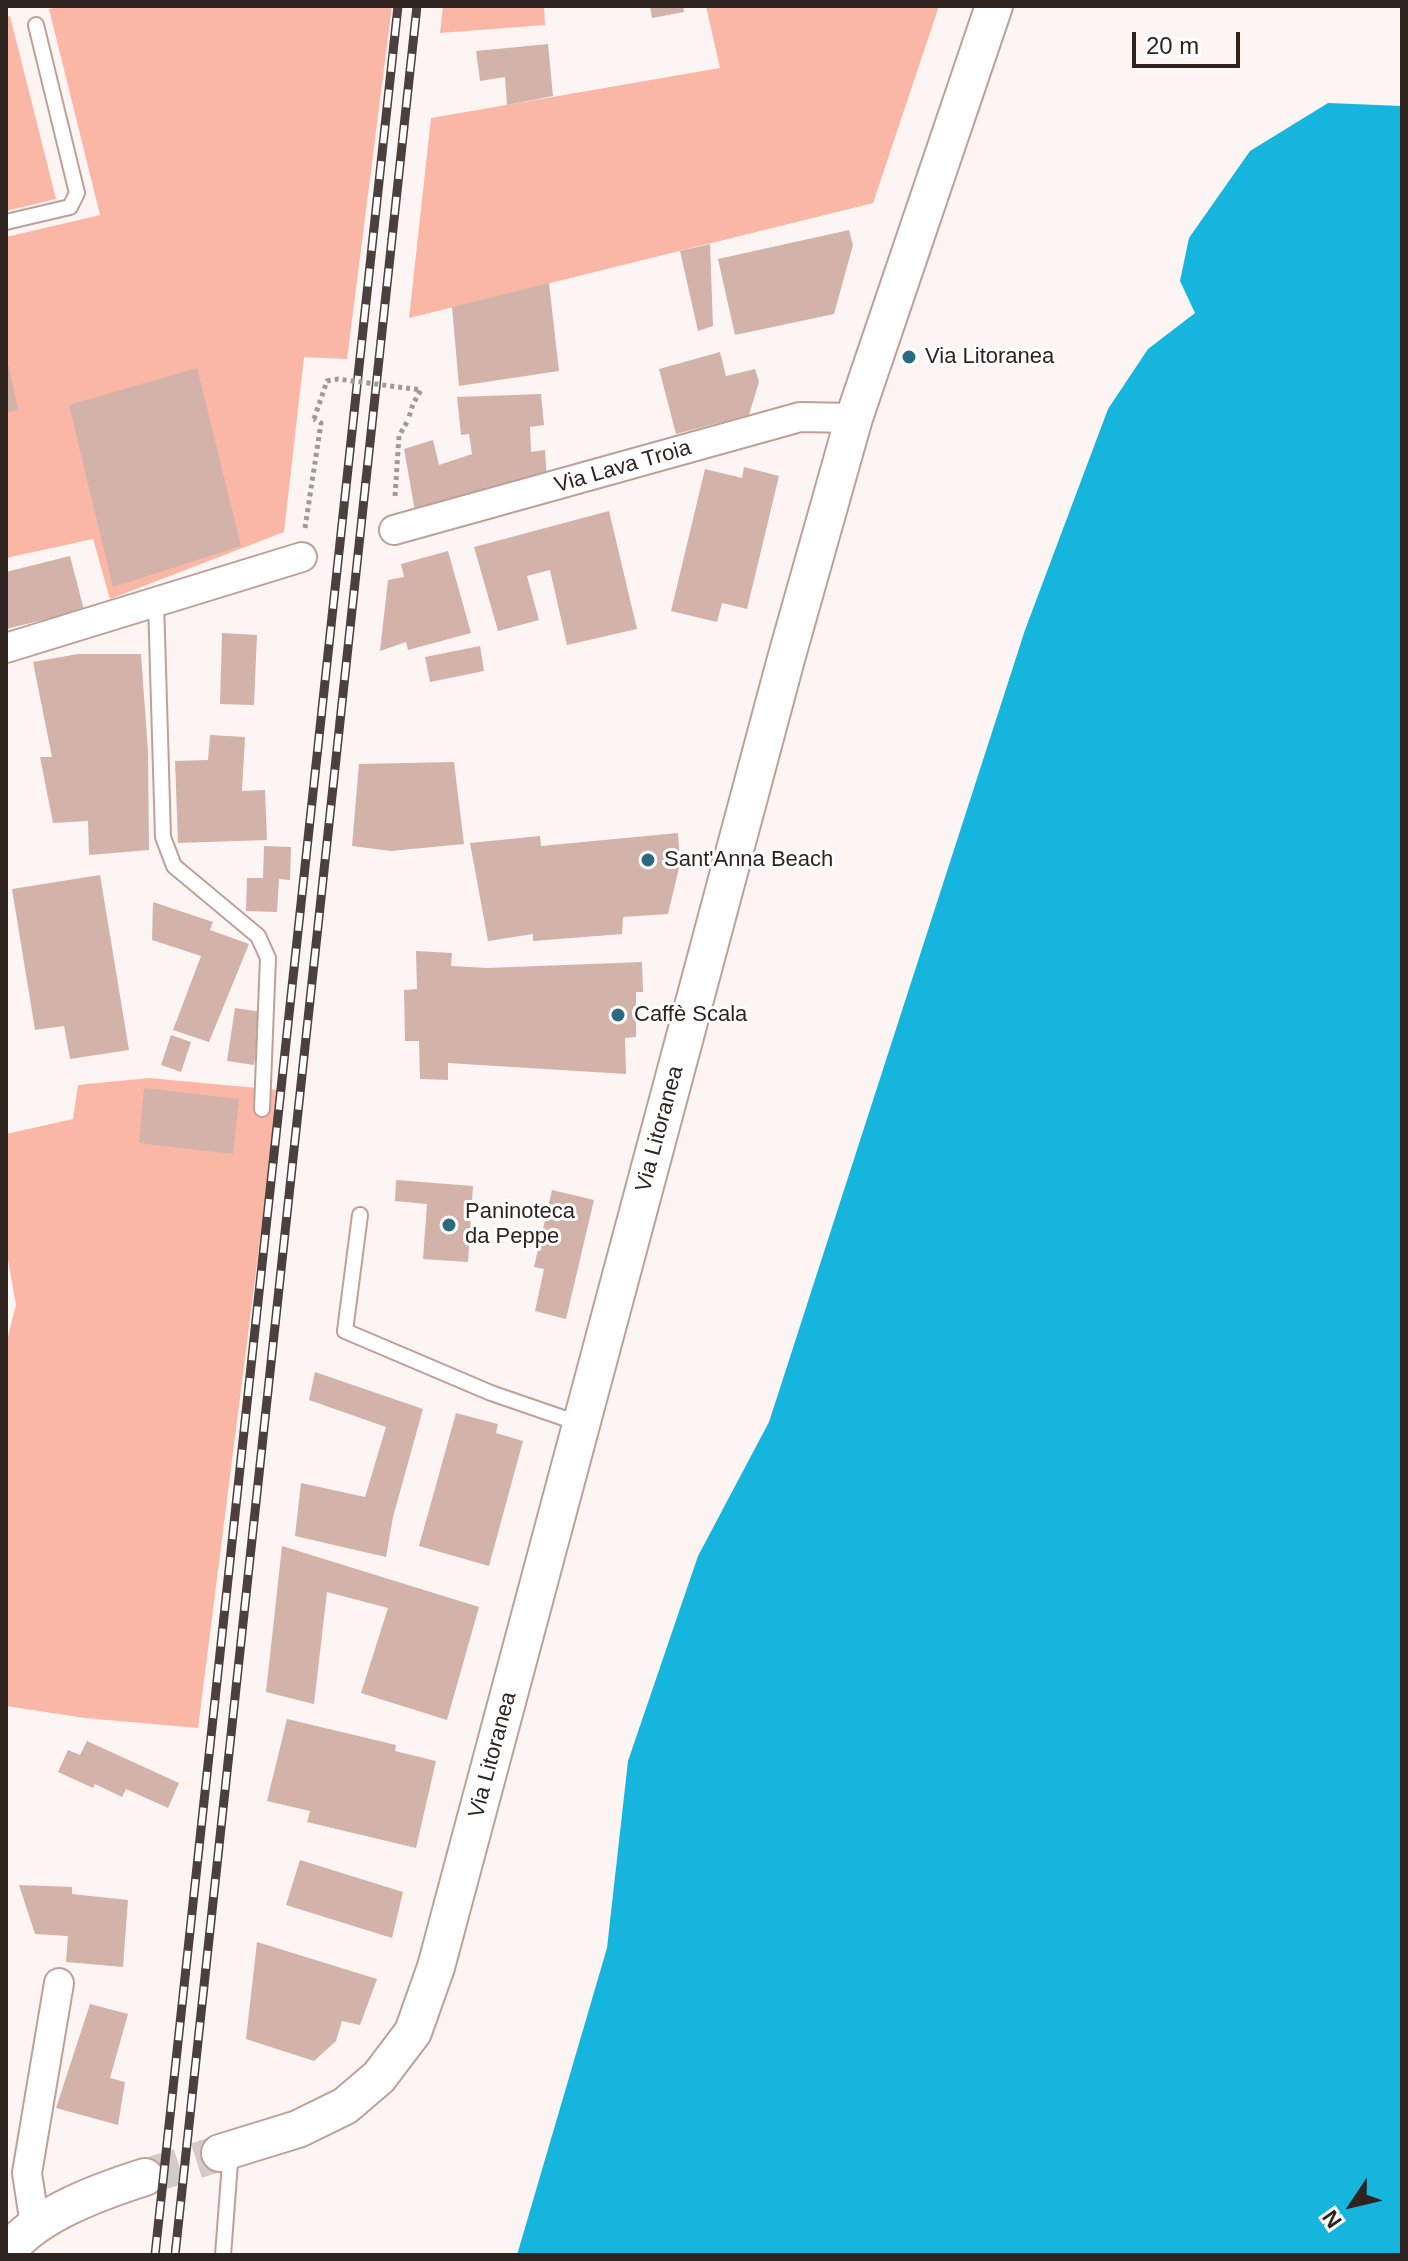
<!DOCTYPE html>
<html>
<head>
<meta charset="utf-8">
<style>
  body { margin:0 }
  #map { position:relative; width:1408px; height:2261px; overflow:hidden; background:#fcf5f3; font-family:Arial,sans-serif }
  canvas { display:block }
  .frame { position:absolute; inset:0; border:8px solid #2f2320; pointer-events:none }
  .north { position:absolute; left:1312px; top:2165px; width:80px; height:80px; -webkit-text-stroke:6px #fff; paint-order:stroke; rotate:235deg; font-size:22px; font-weight:700; line-height:32px; text-align:center; color:#2f2320 }
  .north::after { content:''; display:block; margin:auto; width:28px; height:36px; background:#2f2320; clip-path:polygon(50% 0,100% 100%,50% 72%,0 100%) }
  .scale { position:absolute; left:1132px; top:32px; width:108px; height:36px; box-sizing:border-box; border:4px solid #2f2320; border-top:0; padding-left:10px; font-size:24px; line-height:28px; white-space:nowrap; color:#2f2320; -webkit-text-stroke:6px #fff; paint-order:stroke }
</style>
</head>
<body>
<div id="map">
<canvas width="1408" height="2261"></canvas>
<div class="frame"></div>
<div class="north">N</div>
<div class="scale">20 m</div>
</div>
<script>
const ctx = document.querySelector('canvas').getContext('2d');
ctx.lineJoin = 'round';
function paint(path, color) { ctx.fillStyle = color; ctx.fill(path, 'evenodd'); }
function trace(path, color, width, dash) { ctx.strokeStyle = color; ctx.lineWidth = width; ctx.lineCap = dash ? 'butt' : 'round'; ctx.setLineDash(dash || []); ctx.stroke(path); }
function write(font, color, halo, rows, align = 'center') {
  ctx.font = font + ' Arial,sans-serif'; ctx.lineWidth = 6; ctx.setLineDash([]); ctx.textBaseline = 'middle'; ctx.strokeStyle = halo; ctx.fillStyle = color; for (const [text, x, y, turn = 0] of rows) {
    ctx.save(); ctx.translate(x, y); ctx.rotate((+turn || 0) * Math.PI / 180); ctx.textAlign = isNaN(turn) ? turn : align; if (halo) ctx.strokeText(text, 0, 0); ctx.fillText(text, 0, 0); ctx.restore();
  }
}
const green = new Path2D(`
  M64,6H392L347,359L304,357L284,532L110,599L93,539L6,558V237L100,215L49,9Z
  M443,6H544L545,25L440,33Z
  M706,6H939L873,203L409,318L431,118L720,68Z
  M10,16L56,199L6,211V17Z
  M149,1078L279,1090L198,1728L85,1718L6,1706V1344L16,1305L6,1249V1134L73,1119L78,1085Z`);
const water = new Path2D(`
  M1328,103L1402,106V2255H517L607,1948L628,1761L698,1556L769,1422L1025,630L1108,409L1148,349L1195,313L1180,281L1189,238L1250,151Z`);
const building = new Path2D(`
  M650,6H683L684,12L652,18Z
  M548,44L553,96L507,105L505,77L480,81L476,51Z
  M849,230L853,245L834,314L735,335L718,259Z
  M710,244L713,326L698,331L680,251Z
  M549,283L559,371L459,386L452,307Z
  M720,352L726,376L755,369L759,382L749,415L676,434L659,369Z
  M7,358L18,410L6,413V359Z
  M197,368L241,546L113,587L69,405Z
  M541,394L544,425L530,427L531,452L545,450L547,479L415,511L404,449L433,440L439,465L472,454L469,434L461,435L457,397Z
  M744,467L779,476L747,609L722,603L717,622L671,611L705,469L742,478Z
  M609,511L637,629L567,645L550,570L527,576L539,620L498,631L474,547Z
  M448,551L471,633L408,650L406,642L380,651L388,580L404,577L401,564Z
  M70,556L84,610L6,629V572Z
  M222,633L257,635L254,705L220,704Z
  M480,646L484,671L430,682L425,657Z
  M78,654H141L148,752L149,850L89,855L88,821L53,823L40,757H52L33,662Z
  M210,735L245,737L242,791L265,790L267,840L178,843L175,761L208,760Z
  M454,762L464,844L391,851L352,846L359,764Z
  M678,833L680,864L668,914L623,917L622,934L533,941V934L488,941L470,843L540,836L541,846Z
  M264,846L291,847L290,880L279,879L277,912L246,911L247,878H263Z
  M100,875L129,1050L70,1059L64,1026L35,1030L12,889Z
  M153,902L213,922L210,930L249,944L209,1042L173,1030L201,956L152,940Z
  M416,951L452,953L451,966L487,968L642,962L643,992H636V1037L625,1038L626,1074L448,1063V1080L420,1079L419,1041H405L404,990L417,989Z
  M235,1008L262,1012L254,1065L227,1061Z
  M171,1035L191,1042L181,1072L161,1065Z
  M144,1088L239,1099L233,1154L139,1143Z
  M396,1180L473,1186L468,1262L423,1259L427,1204L395,1201Z
  M552,1190L594,1200L566,1319L535,1311L544,1269L534,1267Z
  M315,1372L423,1409L393,1517L386,1557L295,1536L301,1483L365,1497L386,1427L309,1400Z
  M456,1413L498,1424L496,1433L523,1441L489,1566L419,1546Z
  M282,1546L479,1607L447,1720L361,1693L388,1608L327,1592L314,1704L266,1692Z
  M287,1719L396,1745L395,1751L436,1761L416,1848L307,1822L310,1811L267,1801Z
  M87,1741L179,1783L168,1808L126,1789L122,1797L95,1784L93,1788L58,1772L68,1750L80,1755Z
  M300,1860L403,1892L392,1938L286,1905Z
  M19,1885L72,1887V1894L128,1900L123,1967L66,1962L68,1936L35,1934Z
  M257,1942L377,1979L360,2025L342,2021L336,2041L314,2061L246,2039Z
  M90,2004L128,2014L110,2078L125,2082L118,2125L56,2108Z`);
const tertiaryTunnel = new Path2D(`
  M145,2177L220,2153`);
const path = new Path2D(`
  M395,496L399,436L408,420
  M305,528L321,423L314,419`);
const service = new Path2D(`
  M6,222L70,207L77,193L36,25
  M156,602L163,837L174,866L258,936L268,958L262,1109
  M360,1215L345,1331L491,1393L581,1424
  M223,2255L231,2150`);
const minor = new Path2D(`
  M394,530L800,417L854,418
  M6,648L302,557
  M35,2225L27,2173L59,1983`);
const tertiary = new Path2D(`
  M220,2153L298,2129L345,2106L379,2077L413,2032L436,1967L786,659L854,418L994,6
  M6,2254C33,2215 101,2191 145,2177`);
const rail = new Path2D(`
  M155,2255L398,6
  M175,2255L417,6`);
const pathBridge = new Path2D(`
  M314,419L327,381L338,379L421,390L413,404L408,420`);
const markers = [
  [909,357,8,"#2b6b80"],
  [648,860,8,"#2b6b80"],
  [618,1015,8,"#2b6b80"],
  [449,1225,8,"#2b6b80"]
];
const poiNames = [
  ["Via Litoranea",925,357],
  ["Sant'Anna Beach",664,860],
  ["Caffè Scala",634,1015],
  ["Paninoteca",465,1212],
  ["da Peppe",465,1237]
];
const streetNames = [
  ["Via Lava Troia",623,467,-16],
  ["Via Litoranea",660,1129,-75],
  ["Via Litoranea",493,1755,-75]
];
paint(green, '#fbb7a5');
paint(water, '#16b5dd');
paint(building, '#d2b2a9');
trace(tertiaryTunnel, '#d3cbc9', 36, [36, 18]);
trace(service, '#bfa098', 18);
trace(minor, '#bfa098', 32);
trace(tertiary, '#bfa098', 40);
trace(path, '#a29996', 5, [4, 4]);
trace(service, '#fff', 14);
trace(minor, '#fff', 28);
trace(tertiary, '#fff', 36);
trace(rail, '#4b403d', 9);
trace(rail, '#fff', 6, [18]);
trace(pathBridge, '#a29996', 5, [4, 4]);
for (const [x, y, r, color] of markers) { const dot = new Path2D(); dot.arc(x, y, r, 0, 2 * Math.PI); ctx.fillStyle = color; ctx.fill(dot); trace(dot, '#fff', 3); }
write('22px', '#2f2320', '#fff', poiNames, 'left');
write('22px', '#2f2320', '#fff', streetNames);
</script>
</body>
</html>
